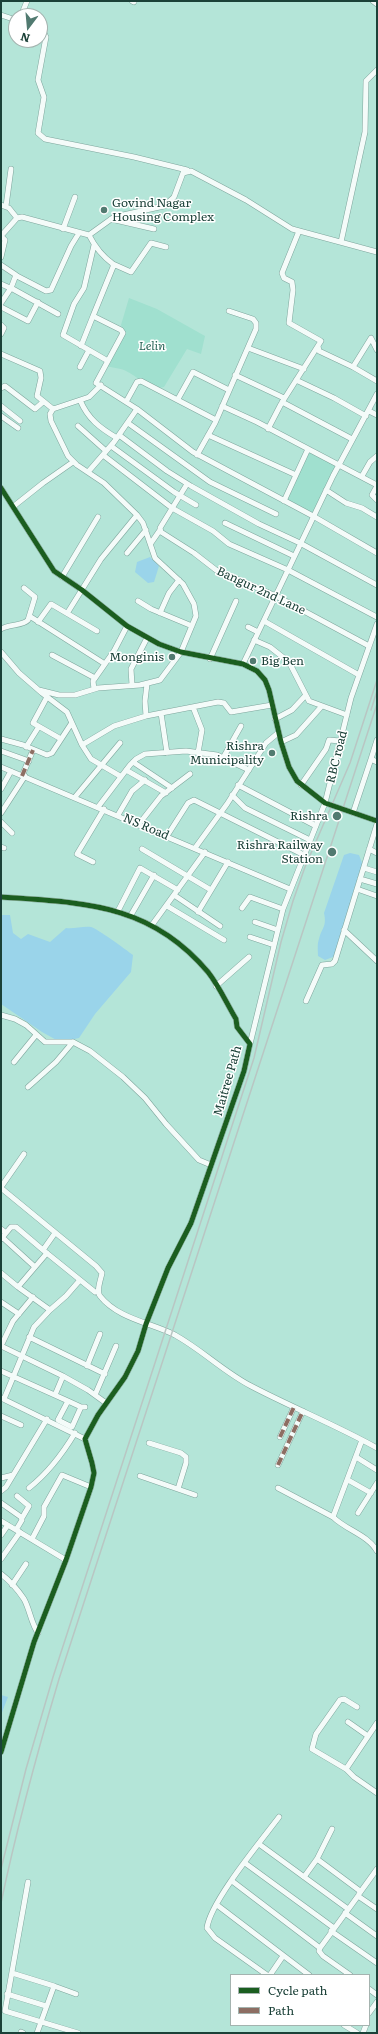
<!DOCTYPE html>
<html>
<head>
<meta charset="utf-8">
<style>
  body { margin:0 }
  #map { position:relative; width:378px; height:2034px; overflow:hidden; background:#b4e5d8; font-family:Literata,serif }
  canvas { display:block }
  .frame { position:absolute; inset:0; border:2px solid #1b4138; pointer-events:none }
  .legend { position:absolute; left:230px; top:1974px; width:140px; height:52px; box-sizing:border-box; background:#fff; border:1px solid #a4b3af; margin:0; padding:5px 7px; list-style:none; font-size:12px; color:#1b4138 }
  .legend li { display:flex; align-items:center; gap:8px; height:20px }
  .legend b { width:20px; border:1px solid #a4b3af }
  .north { position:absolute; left:8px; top:8px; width:40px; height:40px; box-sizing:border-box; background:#fff; border:1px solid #a4b3af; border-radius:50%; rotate:196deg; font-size:11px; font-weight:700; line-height:16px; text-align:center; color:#1b4138 }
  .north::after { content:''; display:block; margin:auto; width:14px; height:18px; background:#517a70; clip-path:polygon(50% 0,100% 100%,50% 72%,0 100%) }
</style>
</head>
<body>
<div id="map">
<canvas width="378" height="2034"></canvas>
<div class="frame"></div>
<ul class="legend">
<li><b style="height:5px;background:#1b5e20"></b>Cycle path</li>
<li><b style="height:5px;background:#8d6e63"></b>Path</li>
</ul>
<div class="north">N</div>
</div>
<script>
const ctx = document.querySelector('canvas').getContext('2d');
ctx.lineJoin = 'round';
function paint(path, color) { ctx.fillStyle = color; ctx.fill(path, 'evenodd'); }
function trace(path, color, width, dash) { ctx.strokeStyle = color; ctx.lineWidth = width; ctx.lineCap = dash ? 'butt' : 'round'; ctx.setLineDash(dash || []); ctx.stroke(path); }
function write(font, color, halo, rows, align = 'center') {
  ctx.font = font + ' Literata,serif'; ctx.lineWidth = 3; ctx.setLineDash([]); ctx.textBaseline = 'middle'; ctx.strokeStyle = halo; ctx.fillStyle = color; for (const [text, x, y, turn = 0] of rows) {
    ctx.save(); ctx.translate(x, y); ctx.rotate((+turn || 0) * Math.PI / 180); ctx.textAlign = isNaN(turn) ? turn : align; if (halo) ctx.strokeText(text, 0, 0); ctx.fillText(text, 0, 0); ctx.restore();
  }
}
const green = new Path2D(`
  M129,298L157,309L205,336L201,354L187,349L164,387C148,391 139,377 126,371C121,368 113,368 107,366L124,333L121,325Z
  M308,449L339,465L313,516L284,501Z`);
const water = new Path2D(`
  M150,557L159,566L154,582L148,583L135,572L137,562Z
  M350,853L359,855L364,868L336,951L333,957L325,960L318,956C318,950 317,944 319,939C322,927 327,927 324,913L344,855Z
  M1,915H10L13,933L21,939L28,934L50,942L66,928C74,929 83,926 91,927C98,929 125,949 133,955L131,972L95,1014L79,1038L60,1042L42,1032L1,1004Z
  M1,1695L8,1697L1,1715Z`);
const minor = new Path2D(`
  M132,1L134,2
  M373,1L377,4
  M1,15L16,20
  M21,16L27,1
  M40,30L44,33L46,37L38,80L44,97L38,133L45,139L134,157L187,170
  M1,205L9,208L17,218
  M6,206L11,169
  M111,219L154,229
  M63,229L75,197
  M89,235C95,247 102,256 113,264V267L93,316L121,330L123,333L96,383L137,409L193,452L313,516L377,553
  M1,236L17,218L22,217L89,235L114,217L164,206L174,197L183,173L191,171L246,200L292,229L377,252
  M1,236L5,240L1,257
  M341,242L365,132L366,81L377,70
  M94,245L84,288L74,304L63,335L108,361
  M113,264L131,272L151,243L166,247
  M1,265L16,275L11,288
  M17,276L46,291L51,290L71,246L79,233
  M1,284L10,288
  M1,303L11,288L58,314
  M1,307L28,321L38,302
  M1,325L4,328L1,334
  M81,346L93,316
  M318,346L319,351L353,367
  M248,348L304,369
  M377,350L371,338L353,367L377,381
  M1,354L40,371L41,378L37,396L53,409
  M80,367L89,350
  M235,375L284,398
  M296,380L334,398L366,416
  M1,388L5,386L35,409L43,402
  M178,399L193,372L229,390
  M80,400C88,419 100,428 117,438
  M126,402L137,382L141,381L216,420
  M282,402L352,439
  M1,406L20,421
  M222,406L257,422L377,485
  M369,411L377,415
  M1,416L18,428
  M128,423L210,482L276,514
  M78,426L106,451
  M268,429L281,404L321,341L289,323L293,290L292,282L284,278L282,273L299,231
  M119,435L167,471L191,486L259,524L300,543L377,585
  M208,435L296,475
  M111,446L174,492L196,505
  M103,455L172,508L213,531L229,544L288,570L377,617
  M197,455L215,423L256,329V323L253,319L229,311
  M88,472L114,442L137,409
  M362,476L370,462L377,456
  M187,484L160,528L161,532L194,553L216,570L276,596L369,646
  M377,486L372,495L377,500
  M1,488L54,571L82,590L127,626L159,644L181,652L243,664L257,671L265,680L269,690L281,742L289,767L297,781L325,803L377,821
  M326,490L346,503L362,508L377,517
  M284,501L308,449
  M14,506L43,483L73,462
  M225,523L294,556
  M151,543L160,530
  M127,553L146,530
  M62,577L98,517
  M138,601L151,609L192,626
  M68,612L101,559L137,515
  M160,613L169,593L179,580
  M31,617L105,664
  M264,621L359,675
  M38,622L51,604L97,631
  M248,627L258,632
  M1,629C9,624 23,626 28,620L35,597L24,588
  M254,640L270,647L289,662L309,701L347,715
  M1,652L19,673L42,693L67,712L82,745L114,726L146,716L145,701L147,684
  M52,655L95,678
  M210,659L236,601
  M243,664L333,476L377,394
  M132,685L131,669L147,638
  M94,689L93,681L114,651L127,626
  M39,690L59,695H75L98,688L140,685L160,680L181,652L196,616L194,604L183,584L155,558L143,523L137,515L104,483L77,465L68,456L51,421L50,414L53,409L89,397L101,385
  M47,697L33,723L61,739
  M193,707L202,730L198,753
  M161,713L167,753
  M146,716L218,702L224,703L231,712L272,705
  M275,719L292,710L305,696
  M1,739L23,745L47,755L52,753L71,724
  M377,740L371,759L377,762
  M281,742L296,735L321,707
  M82,745L91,759L120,776
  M26,747L38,728
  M1,751L29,761
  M223,758L241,726
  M133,762L172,788
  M1,767L290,889
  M126,770L166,793
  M22,776L33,750
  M238,785L316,826
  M301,785L326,749L329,740L340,741
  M1,789L11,771
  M232,795L245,808L310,840
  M75,797L120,743
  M98,807L130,765L136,759L145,754L186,751L217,755L249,770
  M1,813L25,776
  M353,813L371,759
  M118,815L132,791L145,780
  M1,822L12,833
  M139,824L161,796L190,774
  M167,836L188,803L194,800L304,855
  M1,847L4,848
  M195,848L227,804L266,743L278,733
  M142,849L211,890
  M369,849L377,853
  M93,862L77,854L104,809
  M364,868L377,872
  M360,879L377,884
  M357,889L377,896
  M174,895L220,926
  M1,897C84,903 150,903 208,972C219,986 227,1004 236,1019L237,1027L250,1044L244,1071L191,1223L168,1268L146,1324L138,1351L125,1377L98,1415L85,1439L92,1463L94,1473L91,1487L66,1560L34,1642L1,1752
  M167,906L224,940
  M242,908L250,897L283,909
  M118,911L140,868L178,890
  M198,912L228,862
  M131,915L154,875
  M255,922L278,930
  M152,925L205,852
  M344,930L377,961
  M250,937L274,945
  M216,986L249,957
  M306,1001L322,965L332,964L335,961L377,824
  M1,1015L15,1019L26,1025L45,1042H73L90,1051L123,1077L145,1098L166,1124L199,1160L211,1165
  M250,1044L283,909L325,803L351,698L377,624
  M14,1062L36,1035
  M28,1087L56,1062L73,1042
  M1,1187L24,1154
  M1,1188L96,1266L102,1273C101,1279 96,1291 100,1296C118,1319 152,1323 175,1335C202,1350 224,1372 251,1386C293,1408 336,1425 377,1448
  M1,1229L6,1233
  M2,1237L35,1267
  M1,1239L11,1227H16L43,1250L55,1233
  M43,1250L95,1292
  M1,1273L18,1287L50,1310L66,1296L80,1280
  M18,1287L47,1253
  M1,1302L19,1314
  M29,1337L105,1374
  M1,1346L63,1376
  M1,1346L13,1321L33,1297
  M87,1366L100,1334
  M1,1371L68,1401L58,1420L72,1427L81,1407
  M55,1395L63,1376L88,1390L106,1403
  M95,1395L116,1346
  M1,1398L85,1439
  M4,1399L34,1327L50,1310
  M68,1401L81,1407H85
  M1,1416L21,1425
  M280,1437L294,1407
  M362,1440L333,1517C346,1530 368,1535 377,1551
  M149,1443L181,1453L186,1457V1463L178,1489
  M356,1457L377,1470
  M278,1465L303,1411
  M140,1476L195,1495
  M1,1478L13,1475
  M348,1480L371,1493
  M29,1488C48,1473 63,1453 75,1433
  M278,1488L333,1517
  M1,1491L6,1487L47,1419
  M17,1496L29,1506L22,1518
  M1,1503L21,1517L22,1520L16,1530
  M358,1513L377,1483
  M1,1521L66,1560
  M1,1535L8,1525
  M32,1539L44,1516V1507L62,1475L91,1487
  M1,1559L20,1532
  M1,1574C9,1580 18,1590 24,1599C30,1610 31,1623 38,1633
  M12,1585L26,1564
  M357,1707L344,1699L340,1700L316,1734L312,1749L346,1769L377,1723
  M348,1722L368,1736
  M346,1769L354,1777L377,1793
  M259,1844L348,1909
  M317,1859L360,1891
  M245,1863L334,1928
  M304,1877L317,1859L332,1829
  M232,1881L320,1948
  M28,1882L5,2011L78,2033
  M359,1894L377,1869
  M217,1905L309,1975
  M345,1913L377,1936
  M331,1931L377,1963
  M12,1973L54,1986L37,2033
  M267,1975L215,1938L207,1928C210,1902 261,1841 279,1817
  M270,1975L283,1956
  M350,1975L323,1956L319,1951L320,1948L358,1896L377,1909
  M54,1986L76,1994
  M369,1989L377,1995
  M7,1994L46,2006
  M369,2013L377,2002
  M344,2025L357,2033
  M21,2032L23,2033
  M363,2033L366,2025`);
const rail = new Path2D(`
  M371,710L377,691
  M1,1869L26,1769L53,1677L254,1058L281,942L293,901L305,867L350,763L377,680
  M1,1903C17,1827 37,1753 59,1679L377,704`);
const quiet = new Path2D(`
  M22,776L33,750
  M280,1437L294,1407
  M278,1465L303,1411`);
const cycleway = new Path2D(`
  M1,488L54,571L82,590L127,626L159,644L181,652L243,664L257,671L265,680L269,690L281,742L289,767L297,781L325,803L377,821
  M1,897C84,903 150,903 208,972C219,986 227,1004 236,1019L237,1027L250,1044L244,1071L191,1223L168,1268L146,1324L138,1351L125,1377L98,1415L85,1439L92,1463L94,1473L91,1487L66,1560L34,1642L1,1752`);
const markers = [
  [104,210,4,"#517a70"],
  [172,657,4,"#517a70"],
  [253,661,4,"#517a70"],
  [272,753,4,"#517a70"],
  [337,816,5,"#517a70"],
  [332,852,5,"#517a70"]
];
const poiNames = [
  ["Govind Nagar",112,203,"left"],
  ["Housing Complex",112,217,"left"],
  ["Monginis",164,657],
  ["Big Ben",261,661,"left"],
  ["Rishra",264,746],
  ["Municipality",264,760],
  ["Rishra",328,816],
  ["Rishra Railway",323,845],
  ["Station",323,859]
];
const parkNames = [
  ["Lelin",152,346]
];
const streetNames = [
  ["Bangur 2nd Lane",261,591,25],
  ["RBC road",337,757,-76],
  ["NS Road",146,827,23],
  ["Maitree Path",228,1081,-74]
];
paint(green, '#a0e0cf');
paint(water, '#9ad4ea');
trace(minor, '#7ea59c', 6);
trace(minor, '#f4fbf9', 5);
trace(rail, '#b9c6c3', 1.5);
trace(quiet, '#8d6e63', 4, [8, 4]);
trace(cycleway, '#1b5e20', 5);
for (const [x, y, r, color] of markers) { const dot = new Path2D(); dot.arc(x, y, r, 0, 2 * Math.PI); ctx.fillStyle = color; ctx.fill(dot); trace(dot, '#fff', 1.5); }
write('12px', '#1b4138', '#fff', poiNames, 'right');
write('italic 12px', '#266355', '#fff', parkNames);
write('12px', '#1b4138', '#fff', streetNames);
</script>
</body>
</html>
